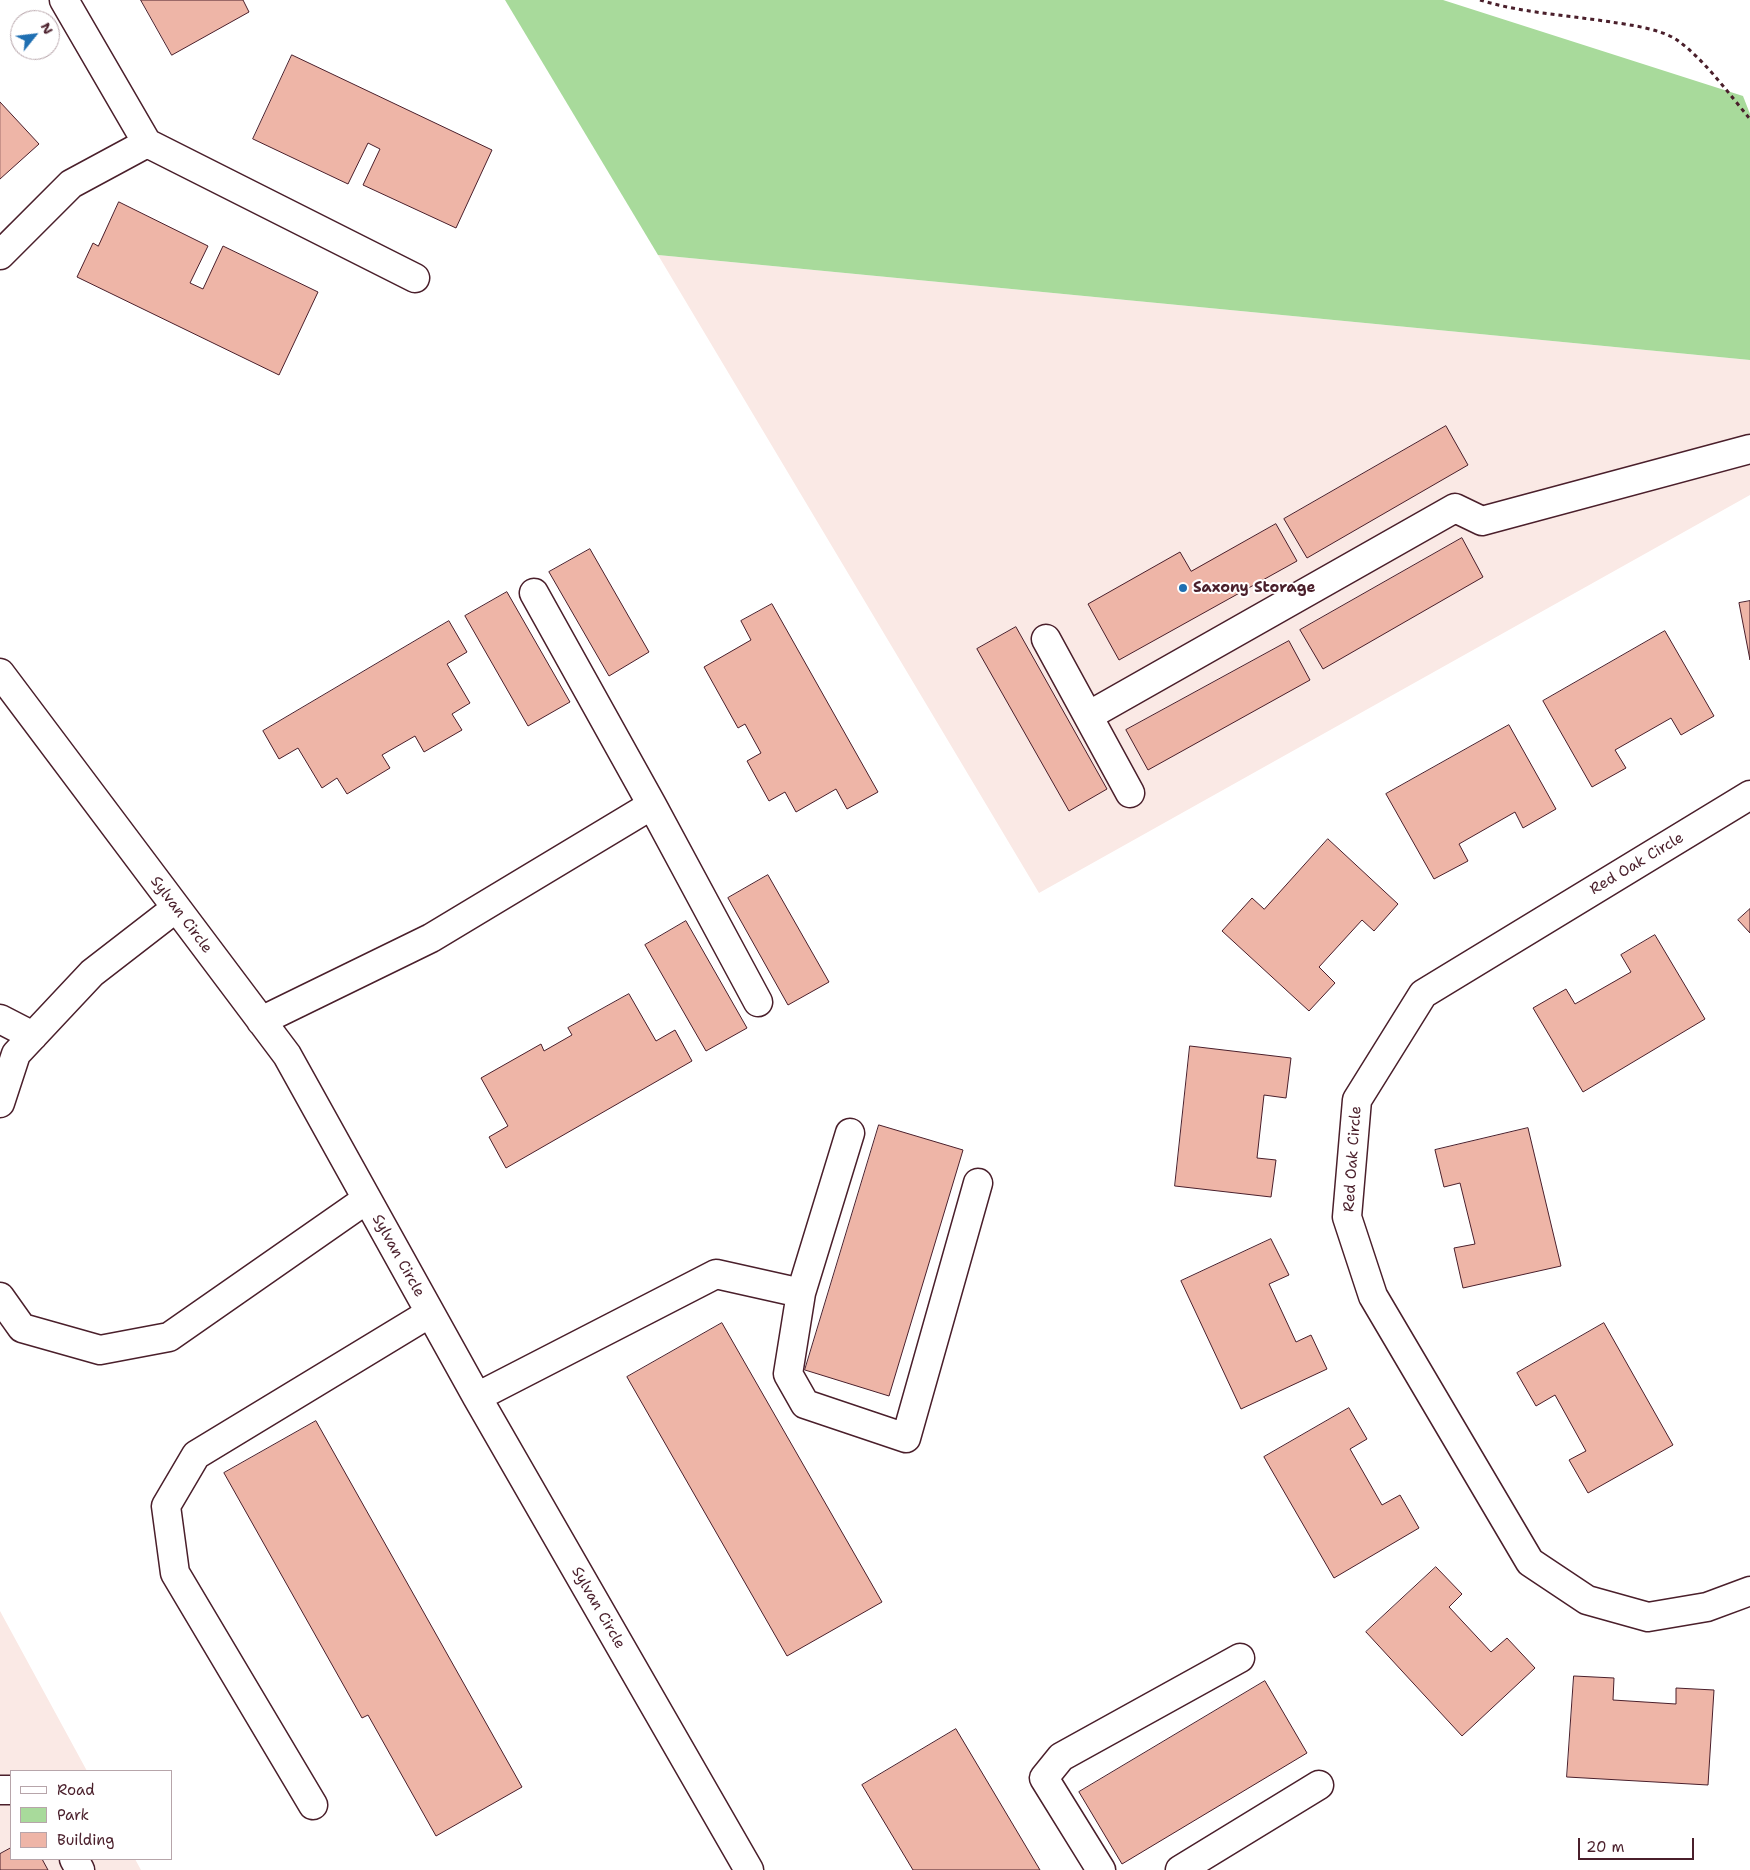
<!DOCTYPE html>
<html>
<head>
<meta charset="utf-8">
<style>
  body { margin:0 }
  #map { position:relative; width:1750px; height:1870px; overflow:hidden; background:#fff; font-family:"Shantell Sans",sans-serif }
  canvas { display:block }
  .legend { position:absolute; left:10px; top:1770px; width:162px; height:90px; box-sizing:border-box; background:#fff; border:1px solid #b7a5aa; margin:0; padding:6px 9px; list-style:none; font-size:15px; color:#4a1f2b }
  .legend li { display:flex; align-items:center; gap:10px; height:25px }
  .legend b { width:25px; border:1px solid #b7a5aa }
  .north { position:absolute; left:10px; top:10px; width:50px; height:50px; box-sizing:border-box; background:#fff; border:1px solid #b7a5aa; border-radius:50%; rotate:61deg; font-size:14px; font-weight:700; line-height:20px; text-align:center; color:#4a1f2b }
  .north::after { content:''; display:block; margin:auto; width:18px; height:22px; background:#1f6fb2; clip-path:polygon(50% 0,100% 100%,50% 72%,0 100%) }
  .scale { position:absolute; left:1578px; top:1838px; width:116px; height:22px; box-sizing:border-box; border:2px solid #4a1f2b; border-top:0; padding-left:6px; font-size:15px; line-height:18px; white-space:nowrap; color:#4a1f2b; -webkit-text-stroke:4px #fff; paint-order:stroke }
</style>
</head>
<body>
<div id="map">
<canvas width="1750" height="1870"></canvas>
<ul class="legend">
<li><b style="height:6px;background:#fff"></b>Road</li>
<li><b style="height:14px;background:#a8da9b"></b>Park</li>
<li><b style="height:14px;background:#eeb5a7"></b>Building</li>
</ul>
<div class="north">N</div>
<div class="scale">20 m</div>
</div>
<script>
const ctx = document.querySelector('canvas').getContext('2d');
ctx.lineJoin = 'round';
function paint(path, color) { ctx.fillStyle = color; ctx.fill(path, 'evenodd'); }
function trace(path, color, width, dash) { ctx.strokeStyle = color; ctx.lineWidth = width; ctx.lineCap = dash ? 'butt' : 'round'; ctx.setLineDash(dash || []); ctx.stroke(path); }
function write(font, color, halo, rows, align = 'center') {
  ctx.font = font + ' "Shantell Sans",sans-serif'; ctx.lineWidth = 4; ctx.setLineDash([]); ctx.textBaseline = 'middle'; ctx.strokeStyle = halo; ctx.fillStyle = color; for (const [text, x, y, turn = 0] of rows) {
    ctx.save(); ctx.translate(x, y); ctx.rotate((+turn || 0) * Math.PI / 180); ctx.textAlign = isNaN(turn) ? turn : align; if (halo) ctx.strokeText(text, 0, 0); ctx.fillText(text, 0, 0); ctx.restore();
  }
}
const built = new Path2D(`
  M658,255L1750,360V495L1039,893Z
  M0,1611L87,1771H11V1859H135L141,1870H0Z`);
const green = new Path2D(`
  M505,0H1443L1743,96L1750,114V360L658,255Z`);
const building = new Path2D(`
  M141,0H243L249,12L172,55Z
  M292,55L492,150L456,228L363,185L380,149L368,143L348,184L253,139Z
  M0,102L39,144L0,179Z
  M119,202L208,246L190,283L203,289L223,246L318,292L279,375L77,277L93,243L98,246Z
  M1446,426L1468,465L1307,558L1284,519Z
  M1276,524L1297,561L1119,660L1088,604L1180,552L1191,571Z
  M1462,538L1483,577L1323,669L1300,630Z
  M590,549L649,652L609,676L549,572Z
  M507,592L570,702L528,726L465,616Z
  M1750,601V660L1739,603Z
  M772,604L878,792L847,809L836,789L796,812L785,792L769,801L747,761L761,753L745,724L738,728L704,667L751,640L741,621Z
  M449,621L467,652L447,664L470,703L452,714L462,730L424,752L415,736L382,755L390,768L347,794L337,778L322,788L298,748L279,759L263,731Z
  M1016,627L1107,789L1069,811L977,649Z
  M1665,631L1714,716L1681,735L1671,718L1615,750L1626,768L1592,787L1543,701Z
  M1289,641L1310,680L1148,770L1126,730Z
  M1509,725L1556,809L1523,828L1515,812L1459,844L1468,861L1434,879L1386,794Z
  M1328,839L1398,904L1374,931L1362,920L1319,967L1335,983L1309,1011L1222,931L1252,898L1264,909Z
  M768,875L829,982L788,1005L728,898Z
  M1750,909V933L1738,920Z
  M686,921L747,1028L706,1051L645,945Z
  M1655,935L1705,1019L1583,1092L1533,1008L1566,989L1575,1004L1631,972L1621,955Z
  M629,994L656,1041L675,1030L692,1061L506,1168L489,1137L508,1126L481,1078L541,1044L544,1051L572,1035L568,1028Z
  M1190,1046L1291,1058L1286,1098L1264,1095L1257,1158L1276,1160L1271,1197L1175,1186Z
  M879,1125L963,1150L889,1396L805,1370Z
  M1528,1128L1561,1266L1463,1288L1454,1248L1475,1244L1460,1183L1444,1187L1435,1150Z
  M1271,1239L1289,1275L1269,1284L1296,1342L1311,1335L1327,1369L1241,1409L1181,1281Z
  M722,1323L882,1602L787,1656L627,1377Z
  M1604,1323L1673,1445L1588,1493L1569,1460L1586,1451L1555,1395L1536,1406L1517,1373Z
  M1349,1408L1367,1439L1350,1449L1382,1505L1400,1495L1419,1528L1334,1578L1264,1457Z
  M316,1421L522,1787L436,1836L368,1715L362,1718L224,1473Z
  M1436,1567L1462,1594L1449,1607L1491,1652L1507,1638L1535,1668L1462,1736L1366,1632Z
  M1574,1676L1614,1678L1613,1700L1676,1704V1688L1714,1690L1708,1785L1567,1777Z
  M1265,1681L1307,1753L1122,1864L1079,1792Z
  M956,1729L1040,1870H913L862,1785Z
  M11,1848V1859H42L48,1870H0V1854Z`);
const path = new Path2D(`
  M1480,0C1522,13 1567,15 1611,22C1631,25 1661,29 1677,40C1704,59 1729,94 1750,119`);
const minor = new Path2D(`
  M64,0L147,143L415,278
  M0,255L71,184L147,143
  M534,593L652,805L758,1002
  M1046,639L1130,793
  M0,673L287,1055L477,1397L749,1870
  M1088,716L1455,508L1482,521L1750,449
  M1750,795L1423,994L1357,1100L1347,1217L1373,1296L1530,1562L1587,1600L1648,1617L1707,1607L1750,1591
  M0,1019L33,1036
  M261,1021L431,938L652,805
  M0,1103L16,1054L92,973L176,908
  M801,1293L850,1133
  M0,1297L22,1328L100,1350L169,1337L367,1199
  M477,1397L716,1274L801,1293L788,1374L805,1404L906,1438L978,1183
  M0,1790H11
  M313,1805L175,1573L166,1506L196,1455L430,1313
  M74,1859L80,1870
  M1101,1870L1044,1778L1061,1757L1240,1658
  M1180,1870L1319,1785`);
const markers = [
  [1183,588,5,"#1f6fb2"]
];
const poiNames = [
  ["Saxony Storage",1193,588]
];
const streetNames = [
  ["Red Oak Circle",1637,864,-31],
  ["Sylvan Circle",181,915,53],
  ["Red Oak Circle",1353,1159,-86],
  ["Sylvan Circle",398,1256,61],
  ["Sylvan Circle",598,1608,60]
];
paint(built, '#fae9e5');
paint(green, '#a8da9b');
paint(building, '#eeb5a7');
trace(building, '#4a1f2b', 1);
trace(minor, '#4a1f2b', 31);
trace(path, '#4a1f2b', 3, [4, 4]);
trace(minor, '#fff', 28);
for (const [x, y, r, color] of markers) { const dot = new Path2D(); dot.arc(x, y, r, 0, 2 * Math.PI); ctx.fillStyle = color; ctx.fill(dot); trace(dot, '#fff', 2); }
write('bold 15px', '#4a1f2b', '#fff', poiNames, 'left');
write('15px', '#4a1f2b', '#fff', streetNames);
</script>
</body>
</html>
